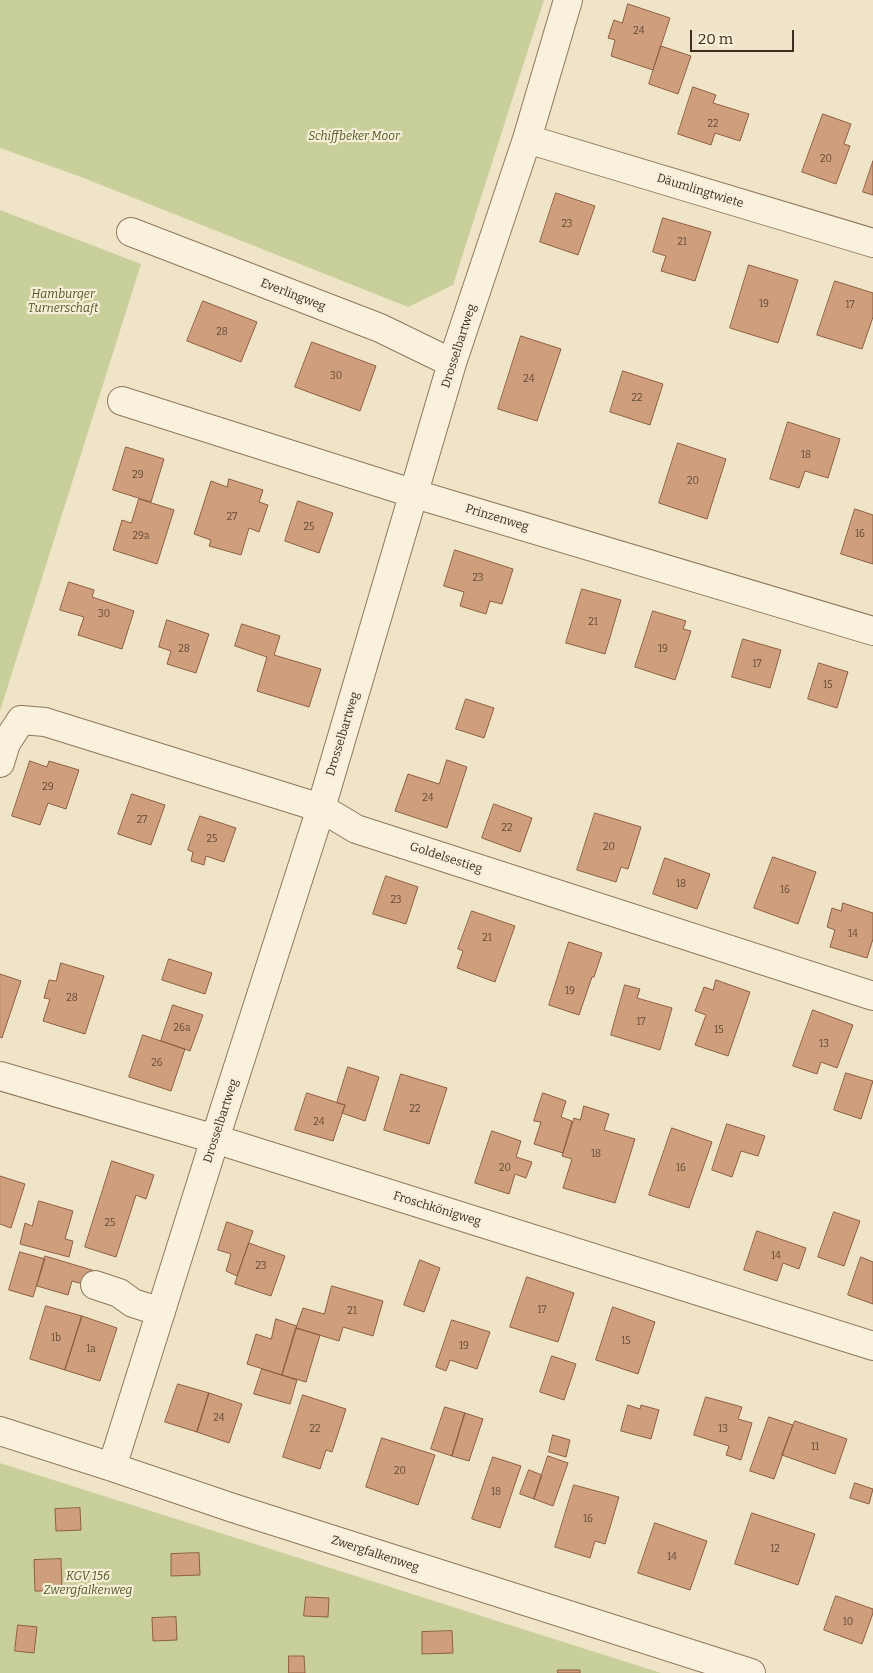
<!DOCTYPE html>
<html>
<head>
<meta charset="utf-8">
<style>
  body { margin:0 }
  #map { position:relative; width:873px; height:1673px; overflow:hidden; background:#f0e4c8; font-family:Bitter,serif }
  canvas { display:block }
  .scale { position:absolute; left:690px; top:30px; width:104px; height:22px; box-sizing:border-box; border:2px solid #3d2e20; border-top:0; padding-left:6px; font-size:15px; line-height:18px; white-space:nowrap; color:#3d2e20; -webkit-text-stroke:4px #f7eed8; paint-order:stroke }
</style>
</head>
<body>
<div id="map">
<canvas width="873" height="1673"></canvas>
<div class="scale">20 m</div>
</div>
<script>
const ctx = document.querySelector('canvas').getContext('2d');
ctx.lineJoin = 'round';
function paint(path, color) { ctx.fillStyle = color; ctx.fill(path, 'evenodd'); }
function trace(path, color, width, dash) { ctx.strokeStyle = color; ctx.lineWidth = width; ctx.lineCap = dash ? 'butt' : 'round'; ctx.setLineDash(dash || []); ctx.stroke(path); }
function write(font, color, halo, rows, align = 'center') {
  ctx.font = font + ' Bitter,serif'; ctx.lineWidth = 4.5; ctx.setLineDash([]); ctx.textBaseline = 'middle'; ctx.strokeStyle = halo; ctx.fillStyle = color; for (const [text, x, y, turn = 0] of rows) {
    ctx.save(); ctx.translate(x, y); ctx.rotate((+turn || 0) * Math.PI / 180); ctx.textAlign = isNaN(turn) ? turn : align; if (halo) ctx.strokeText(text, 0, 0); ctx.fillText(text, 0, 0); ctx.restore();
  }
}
const green = new Path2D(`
  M0,0H544L453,285L408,307L81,177L0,148Z
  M0,210L141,264L0,711Z
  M0,1463L661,1673H0Z`);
const building = new Path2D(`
  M628,4L670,18L653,70L611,56L615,40L608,38L614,20L622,23Z
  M661,46L691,56L678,94L649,84Z
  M693,87L716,95L713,103L749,114L740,141L715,133L711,145L678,134Z
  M823,114L851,124L844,144L850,146L836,184L802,172Z
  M873,161V195L863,192Z
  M556,193L595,206L578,255L540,242Z
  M663,218L711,232L695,281L661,271L666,256L653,252Z
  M749,265L798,280L778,343L730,328Z
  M835,281L873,293V317L862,349L817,335Z
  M203,301L257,322L241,362L187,341Z
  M521,336L561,349L537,421L498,409Z
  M312,342L376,366L360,411L295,387Z
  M623,371L663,384L650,425L610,412Z
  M788,422L840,439L828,478L805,471L799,488L770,479Z
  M678,443L726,459L707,519L659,503Z
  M126,447L164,459L151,502L113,490Z
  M229,479L263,490L259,502L268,505L259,532L249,528L241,555L209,546L211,540L194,534L211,481L227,487Z
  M139,499L174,510L157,564L113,550L122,520L131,523Z
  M298,501L333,513L319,553L285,541Z
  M855,509L873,515V564L841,554Z
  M455,550L513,569L502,604L490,601L486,614L460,606L464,592L444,586Z
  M69,582L94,590L92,597L134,611L122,649L78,635L84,617L60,610Z
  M582,589L621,600L605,654L566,643Z
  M653,611L686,621L683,629L691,631L675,680L635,667Z
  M167,620L209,634L196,673L167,664L171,651L159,647Z
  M242,624L280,636L274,655L321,669L309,707L257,691L267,657L235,646Z
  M743,639L781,650L770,688L732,677Z
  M819,663L848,672L837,708L808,699Z
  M466,699L494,708L484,738L456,729Z
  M447,760L467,767L447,828L395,811L408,774L439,784Z
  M30,761L47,767L49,761L79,770L66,809L48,803L40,825L12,816Z
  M132,794L165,805L151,845L118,834Z
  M494,804L532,818L520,852L482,838Z
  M595,813L641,827L628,869L621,867L616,882L577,870Z
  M200,816L236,828L224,862L206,856L204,865L191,861L193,852L188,850Z
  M773,857L816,872L798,924L754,908Z
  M665,858L710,874L697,909L653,894Z
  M386,876L418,887L406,924L373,914Z
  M843,903L873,913V939L867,958L830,947L835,930L827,927L832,908L841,911Z
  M472,911L515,926L495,982L457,968L463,951L458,949Z
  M569,942L602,953L594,977H592L579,1015L549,1005Z
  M169,959L212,973L205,994L162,980Z
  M61,963L104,976L85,1034L43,1021L50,999L44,998L49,980L56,981Z
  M0,974L21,981L2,1038L0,1037Z
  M716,980L750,992L728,1056L695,1045L706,1015L695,1011L704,987L713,990Z
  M625,985L640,989L637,998L672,1008L660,1050L611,1035Z
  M173,1005L203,1015L190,1051L161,1041Z
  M813,1010L853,1025L837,1068L821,1062L817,1074L793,1066Z
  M143,1035L185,1049L171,1091L129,1077Z
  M348,1067L379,1077L365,1121L342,1113L345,1105L337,1103Z
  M846,1073L873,1081L861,1119L834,1110Z
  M401,1074L447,1088L429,1144L384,1130Z
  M307,1093L345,1105L333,1141L295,1130Z
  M543,1093L566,1101L561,1117L572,1121L563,1153L534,1144L541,1122L534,1121Z
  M584,1106L609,1114L604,1130L635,1139L615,1203L563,1188L572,1159L562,1156L574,1118L580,1120Z
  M727,1124L765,1136L758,1156L741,1151L732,1177L712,1170Z
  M672,1128L712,1142L689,1208L649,1195Z
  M492,1131L521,1141L516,1157L532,1162L526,1178L515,1174L509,1194L475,1183Z
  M112,1161L154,1175L146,1199L136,1195L116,1257L85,1247Z
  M0,1176L25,1184L11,1228L0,1224Z
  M39,1201L73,1211L65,1239L73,1241L69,1257L20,1244L25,1223L32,1226Z
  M834,1212L860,1221L844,1266L818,1257Z
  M227,1222L253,1231L237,1276L226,1271L231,1254L218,1250Z
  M757,1231L806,1248L799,1269L783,1263L777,1281L744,1270Z
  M249,1243L285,1256L271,1296L235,1284Z
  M20,1252L45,1259L33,1297L9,1290Z
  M45,1256L95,1271L90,1286L72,1281L68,1295L37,1286Z
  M861,1257L873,1262V1304L848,1295Z
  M420,1260L440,1268L424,1312L404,1305Z
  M527,1277L574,1293L558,1342L510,1327Z
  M332,1286L383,1301L373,1336L343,1327L339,1341L296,1328L303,1308L324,1314Z
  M46,1306L82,1316L65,1370L30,1359Z
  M613,1307L655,1322L638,1374L596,1360Z
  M82,1316L117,1328L100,1381L65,1370Z
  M276,1319L297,1326L282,1375L247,1364L256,1334L271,1339Z
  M452,1320L490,1332L477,1369L450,1360L446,1371L436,1367Z
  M296,1328L320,1335L306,1382L282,1375Z
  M552,1356L576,1364L564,1400L540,1392Z
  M262,1369L297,1380L290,1404L254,1394Z
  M178,1384L209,1393L197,1432L165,1422Z
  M209,1393L242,1404L229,1443L197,1432Z
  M303,1395L346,1409L332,1452L326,1450L320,1469L283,1457Z
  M706,1397L742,1407L738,1419L752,1423L741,1460L726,1455L729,1446L694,1435Z
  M628,1405L640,1409L641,1405L659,1410L651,1439L621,1431Z
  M445,1407L465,1413L452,1456L431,1449Z
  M465,1413L483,1419L469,1461L452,1456Z
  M769,1417L793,1425L774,1479L750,1471Z
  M795,1421L847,1439L835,1474L782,1455Z
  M553,1435L570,1440L566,1457L549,1452Z
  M382,1438L435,1455L418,1505L366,1487Z
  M548,1456L568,1463L553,1506L534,1499Z
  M493,1457L521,1466L500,1528L472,1519Z
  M529,1470L542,1475L534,1499L520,1494Z
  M855,1483L873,1489L869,1504L850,1498Z
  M574,1485L619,1497L605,1544L595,1541L590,1558L555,1547Z
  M80,1508L81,1530L56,1531L55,1509Z
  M752,1513L815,1534L798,1585L735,1564Z
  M655,1523L707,1541L690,1590L638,1573Z
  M199,1553L200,1575L171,1576V1554Z
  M61,1559L62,1591H35L34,1560Z
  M836,1596L873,1609V1613L862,1644L824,1630Z
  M306,1597L329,1598L328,1617L304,1616Z
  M176,1617L177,1640L153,1641L152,1618Z
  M18,1625L37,1627L34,1653L15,1651Z
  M452,1631L453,1653L422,1654V1632Z
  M289,1656H304L305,1673H289Z
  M558,1670H580V1673H558Z`);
const minor = new Path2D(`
  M527,139L873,243
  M131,232L380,328L452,363
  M122,401L415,494L873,631
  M0,763L6,743L21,720L45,722L321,808L356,829L873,996
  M0,1076L215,1139L873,1346
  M95,1285L119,1293L133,1303L161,1312
  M0,1431L112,1467L233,1508L751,1673
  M112,1467L215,1139L321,808L452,363L527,139L568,0`);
const numberNames = [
  ["24",639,31],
  ["22",713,124],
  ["20",826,159],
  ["23",567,224],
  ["21",682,242],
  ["19",764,304],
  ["17",850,305],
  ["28",222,332],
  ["30",336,376],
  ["24",529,379],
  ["22",637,398],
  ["18",806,455],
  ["29",138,475],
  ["20",693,481],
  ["27",232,517],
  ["25",309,527],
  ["16",860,534],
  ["29a",141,536],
  ["23",478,578],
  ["30",104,614],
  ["21",593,622],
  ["28",184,649],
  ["19",663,649],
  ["17",757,664],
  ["15",828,685],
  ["29",48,787],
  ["24",428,798],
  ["27",142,820],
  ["22",507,828],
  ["25",212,839],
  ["20",609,847],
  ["18",681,884],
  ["16",785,890],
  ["23",396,900],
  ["14",853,934],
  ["21",487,938],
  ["19",570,991],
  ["28",72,998],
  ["17",641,1022],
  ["26a",182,1028],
  ["15",719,1030],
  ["13",824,1044],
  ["26",157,1063],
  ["22",415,1109],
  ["24",319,1122],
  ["18",596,1154],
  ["20",505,1168],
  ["16",681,1168],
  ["25",110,1223],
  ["14",776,1256],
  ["23",261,1266],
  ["17",542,1310],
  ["21",352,1311],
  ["1b",56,1338],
  ["15",626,1341],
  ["19",464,1346],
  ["1a",91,1349],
  ["24",219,1418],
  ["22",315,1429],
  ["13",723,1429],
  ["11",815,1447],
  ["20",400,1471],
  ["18",496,1492],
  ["16",588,1519],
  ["12",775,1549],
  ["14",672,1557],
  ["10",848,1622]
];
const parkNames = [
  ["Schiffbeker Moor",354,137],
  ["Hamburger",63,295],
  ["Turnerschaft",63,309],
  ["KGV 156",88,1577],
  ["Zwergfalkenweg",88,1591]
];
const streetNames = [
  ["Däumlingtwiete",700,191,17],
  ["Everlingweg",293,295,21],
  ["Drosselbartweg",459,346,-72],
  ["Prinzenweg",497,518,17],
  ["Drosselbartweg",343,734,-73],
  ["Goldelsestieg",446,858,18],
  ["Drosselbartweg",221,1121,-72],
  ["Froschkönigweg",437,1209,17],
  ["Zwergfalkenweg",375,1554,18]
];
paint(green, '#c9cf9b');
paint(building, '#cf9f7d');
trace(building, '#8d5f41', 1);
trace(minor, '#8d765c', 30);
trace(minor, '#faf1dc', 28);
write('10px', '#624a37', null, numberNames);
write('italic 12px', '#4d5a26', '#f7eed8', parkNames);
write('12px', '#3d2e20', '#f7eed8', streetNames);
</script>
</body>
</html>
